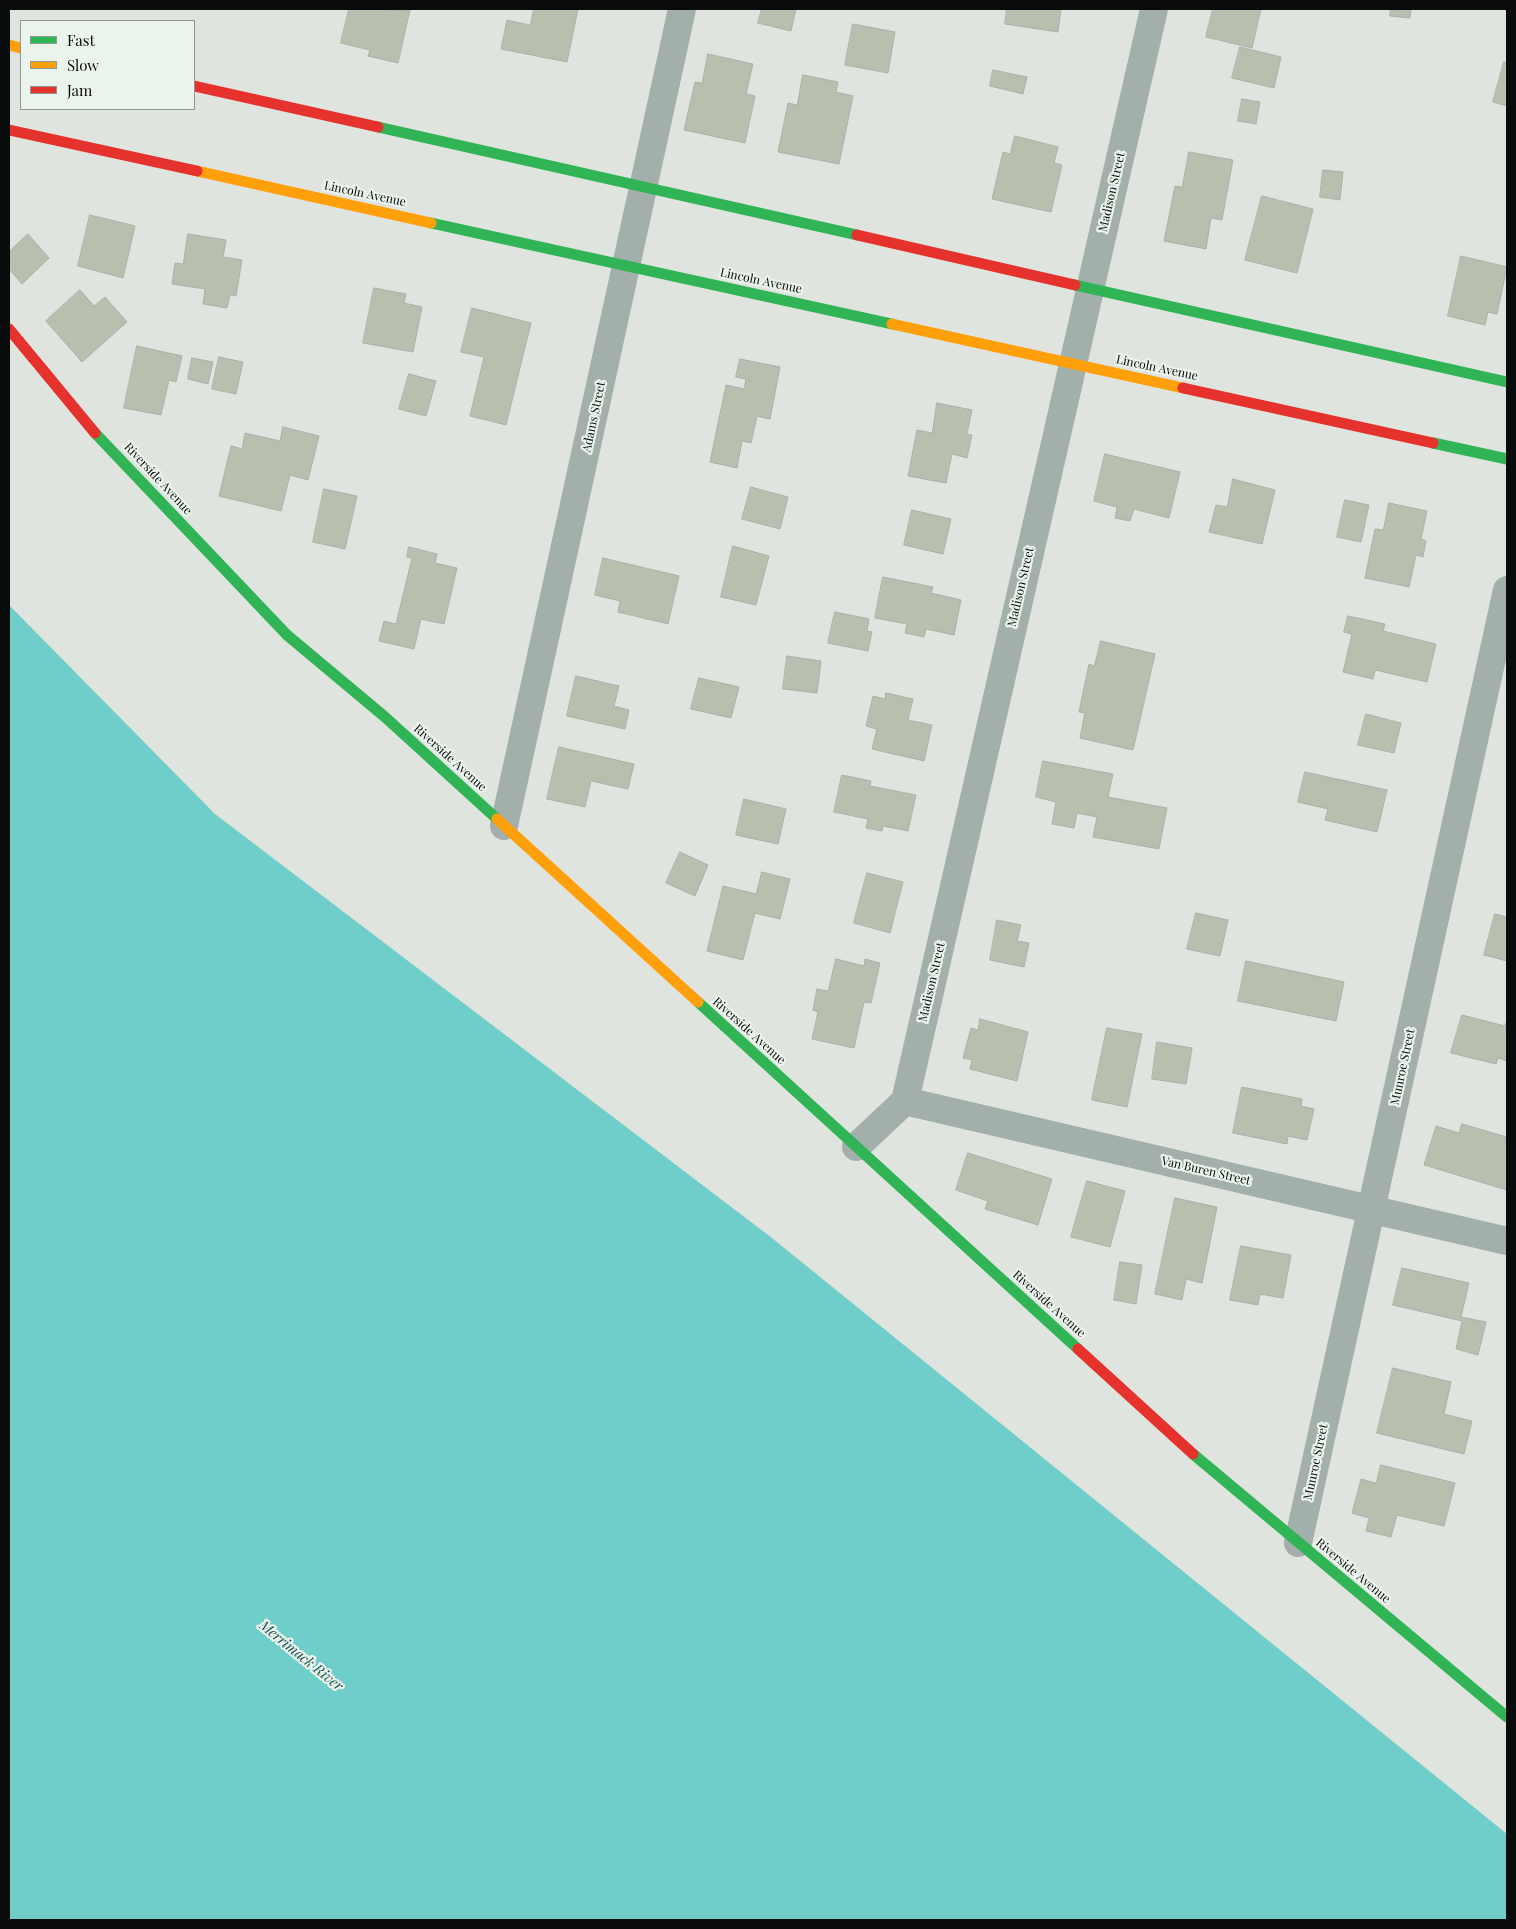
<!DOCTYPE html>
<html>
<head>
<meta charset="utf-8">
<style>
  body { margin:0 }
  #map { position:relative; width:1516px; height:1929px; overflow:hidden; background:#dfe4df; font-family:"Playfair Display",serif }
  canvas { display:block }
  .frame { position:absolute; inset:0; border:10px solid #090c0a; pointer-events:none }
  .legend { position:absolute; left:20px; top:20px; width:175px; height:90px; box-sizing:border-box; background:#eaf3ec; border:1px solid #909792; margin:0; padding:6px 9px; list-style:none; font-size:15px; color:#090c0a }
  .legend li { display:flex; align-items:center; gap:10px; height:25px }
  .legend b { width:25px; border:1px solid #909792 }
</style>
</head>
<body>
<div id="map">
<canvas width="1516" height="1929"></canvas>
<div class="frame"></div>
<ul class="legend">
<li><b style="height:6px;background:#30b455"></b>Fast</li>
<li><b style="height:6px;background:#ff9f0a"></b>Slow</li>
<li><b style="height:6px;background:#e5322d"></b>Jam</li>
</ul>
</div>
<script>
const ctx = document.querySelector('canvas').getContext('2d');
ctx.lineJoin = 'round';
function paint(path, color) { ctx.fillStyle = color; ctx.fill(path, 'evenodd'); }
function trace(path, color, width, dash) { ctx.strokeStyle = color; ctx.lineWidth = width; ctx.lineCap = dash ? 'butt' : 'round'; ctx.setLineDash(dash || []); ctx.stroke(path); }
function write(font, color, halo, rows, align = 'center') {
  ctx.font = font + ' "Playfair Display",serif'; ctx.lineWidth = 4.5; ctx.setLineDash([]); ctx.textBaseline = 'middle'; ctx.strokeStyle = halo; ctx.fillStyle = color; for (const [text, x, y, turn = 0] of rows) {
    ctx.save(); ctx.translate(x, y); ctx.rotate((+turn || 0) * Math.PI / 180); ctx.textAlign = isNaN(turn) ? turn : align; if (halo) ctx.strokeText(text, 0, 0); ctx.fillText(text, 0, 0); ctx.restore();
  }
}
const water = new Path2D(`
  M9,605L215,814L772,1238L1507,1834V1920H9Z`);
const building = new Path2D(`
  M349,9L410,10L398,63L368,56L370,50L341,43Z
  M534,9H578L567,62L501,49L507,20L530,25Z
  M762,9H796L791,31L758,23Z
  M1007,9H1061L1058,32L1005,24Z
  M1213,9H1261L1252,48L1206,37Z
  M1391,9H1411L1410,18L1390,16Z
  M853,24L895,32L888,73L845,65Z
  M1240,47L1281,57L1274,88L1232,78Z
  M708,54L753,64L746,94L755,96L745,143L684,130L695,82L702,83Z
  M1504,62L1507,63V106L1493,102Z
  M993,70L1027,77L1023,94L990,86Z
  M803,75L838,82L836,92L853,96L839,164L778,152L788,103L797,105Z
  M1242,99L1260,102L1256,124L1238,121Z
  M1015,136L1058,147L1054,163L1062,165L1051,212L992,199L1003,152L1010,154Z
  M1189,152L1233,160L1222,220L1211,218L1206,249L1164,241L1175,186L1182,187Z
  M1323,170L1343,172L1340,200L1320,197Z
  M1262,196L1313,209L1297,273L1245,260Z
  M90,215L135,226L123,278L78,266Z
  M28,234L49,258L22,284L9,269V252Z
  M188,234L226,240L223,257L242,260L236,296L230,295L227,308L203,304L205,289L172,284L175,263L183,264Z
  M1461,256L1507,267L1497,314L1488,312L1485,325L1448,316Z
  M374,288L406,294L404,303L422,307L413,352L363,343Z
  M80,290L94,306L105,297L127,322L82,362L46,321Z
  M472,308L531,323L506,425L470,416L484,357L461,352Z
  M137,346L182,356L176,382L169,380L161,415L124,408Z
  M219,357L243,362L236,394L212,389Z
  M192,358L213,362L208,384L188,379Z
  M740,359L780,367L770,419L757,416L751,443L742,441L737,468L710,462L726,385L744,389L746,379L736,377Z
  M409,374L436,381L426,416L399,409Z
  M937,403L972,410L967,434L972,435L967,458L952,454L946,483L908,476L917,430L932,433Z
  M283,427L319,436L308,480L290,475L281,511L219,496L231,446L242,449L245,433L280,441Z
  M1105,454L1180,472L1169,518L1134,509L1130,521L1115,518L1117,507L1094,501Z
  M1233,479L1275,490L1262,544L1209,532L1216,505L1227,507Z
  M751,487L788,497L780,529L742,519Z
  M324,489L357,496L345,549L313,542Z
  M1345,500L1369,505L1361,542L1337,537Z
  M1389,503L1427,511L1421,539L1426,541L1423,557L1416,555L1409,587L1365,578L1375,529L1383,530Z
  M912,510L951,519L943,554L904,545Z
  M733,546L769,556L756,605L721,597Z
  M409,547L437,554L435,563L457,568L444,624L421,619L414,649L379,641L384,621L396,624L412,558L407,557Z
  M603,558L679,576L668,624L618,612L620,601L595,595Z
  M883,577L933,587L931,593L961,600L954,635L926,629L924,637L905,633L907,624L875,618Z
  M835,612L869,619L867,631L872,632L868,651L828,643Z
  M1348,616L1385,624L1383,631L1436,644L1427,682L1375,670L1373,679L1343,672L1352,634L1344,632Z
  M1101,641L1155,654L1133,750L1080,738L1085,713L1079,712L1089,664L1094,666Z
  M787,656L821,661L817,693L783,689Z
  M576,676L619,686L614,706L629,710L625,729L567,716Z
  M699,678L739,687L731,718L691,709Z
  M886,693L913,699L908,720L932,725L924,761L872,749L877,729L866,726L873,696L885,699Z
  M1366,714L1401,723L1394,753L1358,745Z
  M559,747L634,764L628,789L591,781L585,807L547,799Z
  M1043,761L1113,774L1108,797L1167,808L1159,849L1093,837L1097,817L1077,813L1074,828L1052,824L1056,802L1036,797Z
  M1305,772L1387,790L1377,832L1325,820L1328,809L1298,802Z
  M842,775L871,781L870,786L916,795L908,831L883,826L882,831L866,828L868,819L834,812Z
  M744,799L786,809L778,844L736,835Z
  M680,852L708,865L695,896L666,883Z
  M762,872L790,879L780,919L755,913L743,960L707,951L723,886L756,894Z
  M867,873L903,882L890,933L854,923Z
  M1196,913L1228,920L1220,956L1187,949Z
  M1495,914L1507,917V961L1484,955Z
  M997,920L1021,925L1017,941L1029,943L1024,967L990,960Z
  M836,959L864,966L865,959L880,963L871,1003L864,1002L854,1048L812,1039L818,1012L813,1010L817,989L828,991Z
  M1246,961L1344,982L1336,1021L1238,1001Z
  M1462,1015L1505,1026L1507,1020V1061L1498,1058L1496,1064L1451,1053Z
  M980,1019L1028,1032L1017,1081L970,1069L972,1060L963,1058L971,1028L978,1030Z
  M1107,1028L1142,1034L1127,1107L1092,1100Z
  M1157,1042L1192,1048L1186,1084L1152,1079Z
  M1242,1087L1302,1099L1301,1106L1314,1109L1307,1140L1288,1136L1287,1144L1233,1133Z
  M1462,1124L1507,1137V1190L1424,1165L1436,1126L1459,1133Z
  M968,1153L1052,1179L1038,1225L985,1209L988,1201L956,1190Z
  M1087,1181L1125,1191L1110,1247L1071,1237Z
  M1175,1198L1217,1207L1202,1283L1186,1279L1182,1300L1155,1294Z
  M1241,1246L1291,1255L1283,1298L1260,1294L1258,1305L1230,1300Z
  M1120,1262L1142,1265L1136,1304L1114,1300Z
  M1402,1268L1469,1283L1461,1317L1486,1322L1478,1355L1456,1349L1462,1321L1393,1305Z
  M1393,1368L1451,1382L1444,1414L1472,1421L1464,1454L1377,1433Z
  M1381,1465L1455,1483L1444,1526L1397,1515L1391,1537L1366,1531L1369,1518L1352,1513L1361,1479L1376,1483Z`);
const street = new Path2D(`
  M504,826L682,9
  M905,1101L1507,1241
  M856,1147L905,1101L1154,9
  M1298,1543L1507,590`);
const fast = new Path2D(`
  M378,127L857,235
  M431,223L892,324
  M1075,285L1507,382
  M95,433L287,635L385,717L497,819
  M1433,443L1507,459
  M698,1002L1078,1349
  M1193,1454L1507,1717`);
const slow = new Path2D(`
  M9,45L21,48
  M197,171L431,223
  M892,324L1183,388
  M497,819L698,1002`);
const jam = new Path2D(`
  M194,86L378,127
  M9,130L197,171
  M857,235L1075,285
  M9,329L95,433
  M1183,388L1433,443
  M1078,1349L1193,1454`);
const streetNames = [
  ["Madison Street",1112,192,-77],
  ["Lincoln Avenue",365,194,12],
  ["Lincoln Avenue",761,281,12],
  ["Lincoln Avenue",1157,368,12],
  ["Adams Street",594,417,-78],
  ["Riverside Avenue",158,479,47],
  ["Madison Street",1021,587,-77],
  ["Riverside Avenue",450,758,42],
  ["Madison Street",932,982,-77],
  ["Riverside Avenue",749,1031,42],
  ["Munroe Street",1403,1067,-78],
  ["Van Buren Street",1206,1171,13],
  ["Riverside Avenue",1049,1304,42],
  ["Munroe Street",1316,1462,-78],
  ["Riverside Avenue",1353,1571,40]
];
const waterNames = [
  ["Merrimack River",301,1656,39]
];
paint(water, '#70ceca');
paint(building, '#b7c0af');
trace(building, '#acafab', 1);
trace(street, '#a2afaa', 28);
trace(fast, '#30b455', 11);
trace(slow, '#ff9f0a', 11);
trace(jam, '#e5322d', 11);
write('12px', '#090c0a', '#eaf3ec', streetNames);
write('italic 14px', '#164e4c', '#eaf3ec', waterNames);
</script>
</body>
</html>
